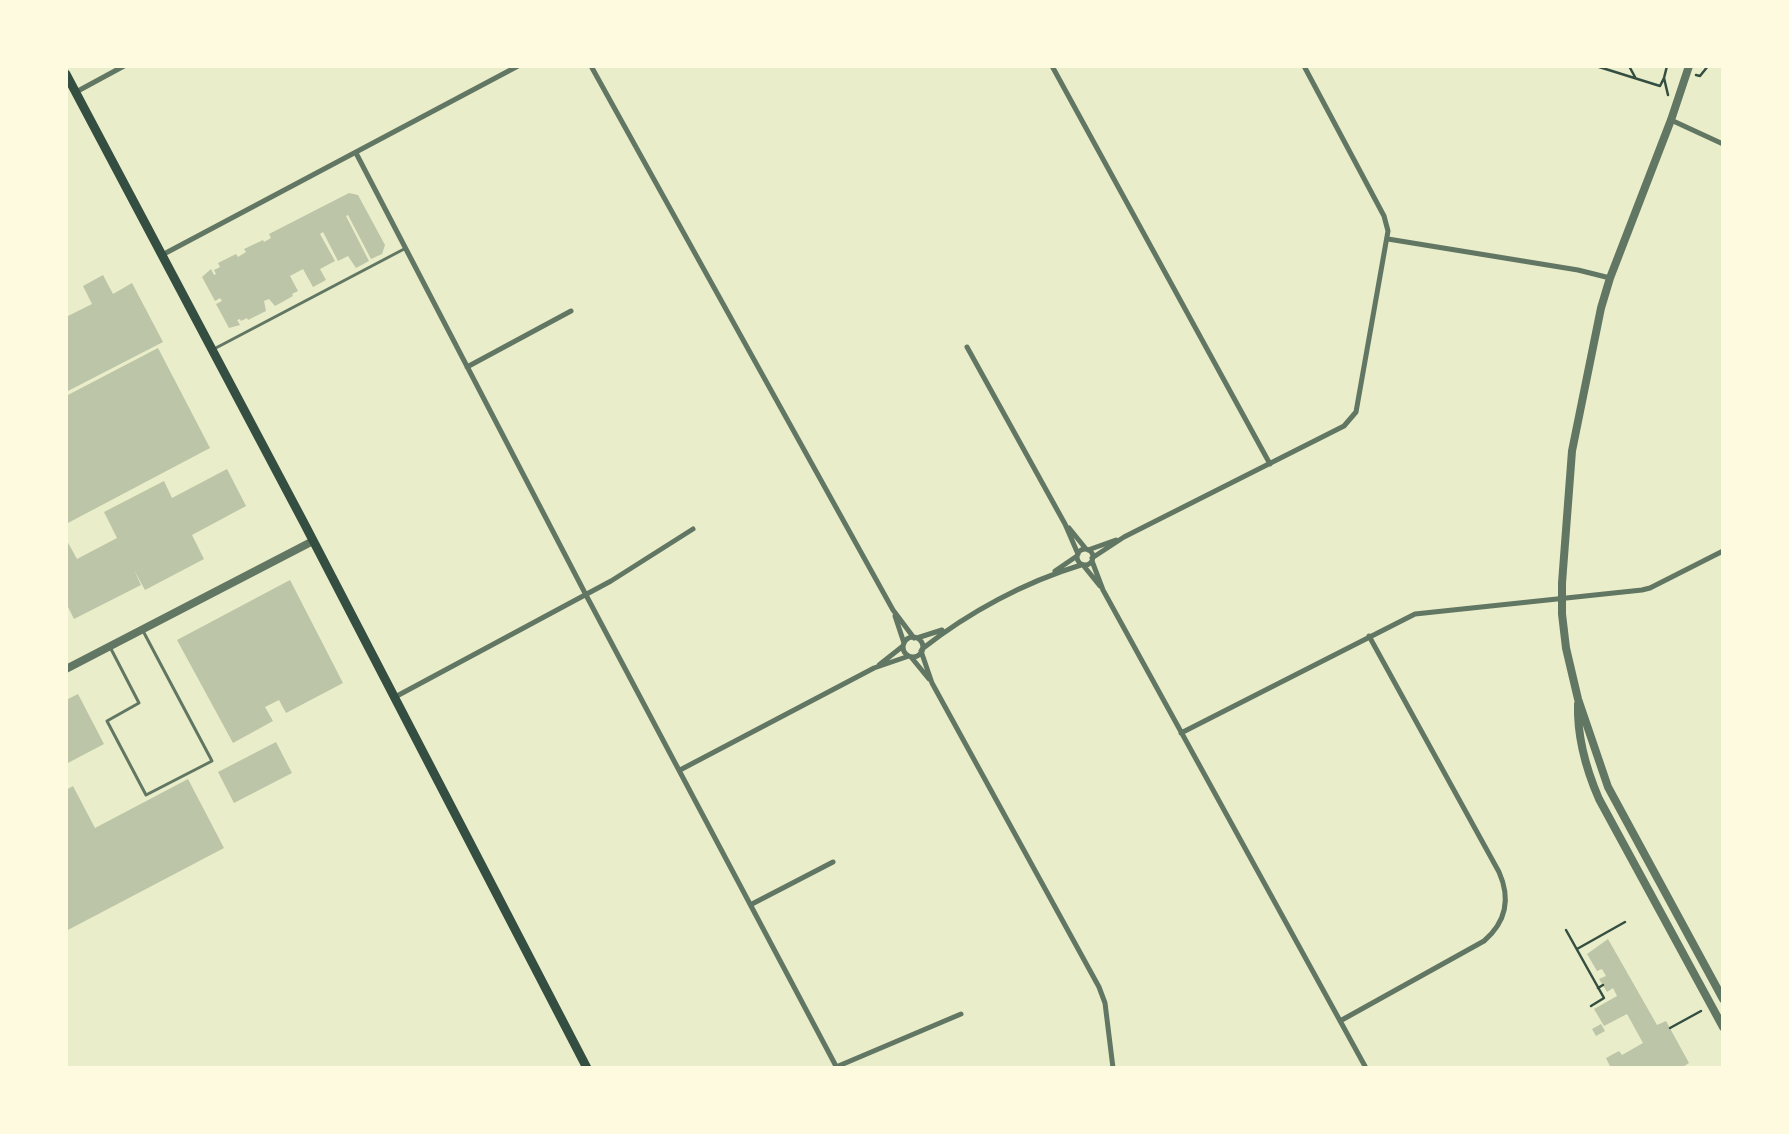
<!DOCTYPE html>
<html>
<head>
<meta charset="utf-8">
<style>
  body { margin:0 }
  #map { position:relative; width:1789px; height:1134px; overflow:hidden; background:#e9edc9; font-family:"Titillium Web",sans-serif }
  canvas { display:block }
  .frame { position:absolute; inset:0; border:68px solid #fefae0; pointer-events:none }
</style>
</head>
<body>
<div id="map">
<canvas width="1789" height="1134"></canvas>
<div class="frame"></div>
</div>
<script>
const ctx = document.querySelector('canvas').getContext('2d');
ctx.lineJoin = 'round';
function paint(path, color) { ctx.fillStyle = color; ctx.fill(path, 'evenodd'); }
function trace(path, color, width, dash) { ctx.strokeStyle = color; ctx.lineWidth = width; ctx.lineCap = dash ? 'butt' : 'round'; ctx.setLineDash(dash || []); ctx.stroke(path); }
const building = new Path2D(`
  M349,193L358,195L385,245L382,254L371,259L348,215L346,216L369,261L356,268L348,256L338,261L323,232L320,234L335,261L320,269L326,280L313,287L303,269L290,276L298,291L292,294L293,296L275,306L269,299L264,301L266,311L248,320L247,318L241,321L240,319L237,320L240,325L229,328L216,304L222,301L220,298L215,301L202,277L211,269L214,275L216,274L214,270L220,267L218,263L236,254L238,257L246,252L244,249L263,240L264,242L271,238L269,234Z
  M103,275L113,294L132,283L163,342L66,392V317L92,304L83,286Z
  M158,348L210,448L66,524V396Z
  M227,469L246,506L192,535L204,559L145,590L134,570L141,585L74,619L66,603V539L77,559L117,538L104,512L164,481L172,498Z
  M290,580L343,683L286,713L279,700L265,707L273,721L233,743L177,640Z
  M78,694L104,744L66,764V700Z
  M276,742L292,773L234,803L218,772Z
  M188,779L224,848L66,931V790L73,786L95,828Z
  M1608,939L1657,1025L1666,1021L1689,1063L1681,1068H1611L1606,1058L1619,1051L1622,1055L1643,1043L1627,1014L1604,1026L1594,1009L1617,996L1613,988L1607,992L1599,979L1606,976L1602,969L1597,971L1587,954Z
  M1601,1024L1605,1031L1596,1036L1592,1029Z`);
const path = new Path2D(`
  M1596,66L1660,86L1664,78
  M1629,66L1635,77
  M1667,66L1664,78L1668,95
  M1696,75L1700,76L1708,66
  M1566,930L1604,998L1591,1006
  M1577,949L1625,922
  M1598,988L1603,985
  M1670,1028L1701,1011`);
const service = new Path2D(`
  M212,350L406,248
  M110,647L139,703L107,721L146,795L212,761L142,629`);
const minor = new Path2D(`
  M591,66L893,610L914,638
  M1052,66L1270,464
  M76,92L124,66
  M1671,120L1723,144
  M356,153L586,595L837,1068
  M1388,239L1578,270L1610,278
  M162,255L518,66
  M967,347L1065,524L1078,554
  M467,367L571,311
  M1069,528L1086,549
  M1077 557a8 8 0 1 1 16 0a8 8 0 1 1-16 0Z
  M1088,550L1116,540
  M1092,558L1124,537L1344,426L1356,412L1388,231L1384,216L1304,66
  M1092,561L1103,590L1366,1068
  M1083,565L1100,586
  M1055,571L1077,556
  M895,616L904,643
  M903 647a10 10 0 1 1 20 0a10 10 0 1 1-20 0Z
  M917,638L942,630
  M922,649C969,612 1025,582 1081,565
  M921,651L932,683L1099,987L1105,1003L1113,1068
  M911,657L929,679
  M879,665L903,646
  M395,697L611,581L693,529
  M1181,733L1415,614L1642,590L1650,588L1723,551
  M680,770L874,668L909,656
  M752,904L833,862
  M1340,1021L1484,941C1506,922 1511,899 1499,872L1369,636
  M836,1067L961,1014`);
const tertiary = new Path2D(`
  M1689,66L1671,120L1610,278L1601,308L1572,451L1562,583V614L1566,648L1578,699L1608,787L1723,999
  M66,669L313,541
  M1578,704C1577,737 1586,769 1599,799L1723,1027`);
const secondary = new Path2D(`
  M66,74L304,523L587,1068`);
paint(building, '#bcc5a7');
trace(path, '#344e41', 2.5);
trace(service, '#617663', 3);
trace(minor, '#617663', 5);
trace(tertiary, '#617663', 8);
trace(secondary, '#344e41', 9);
</script>
</body>
</html>
